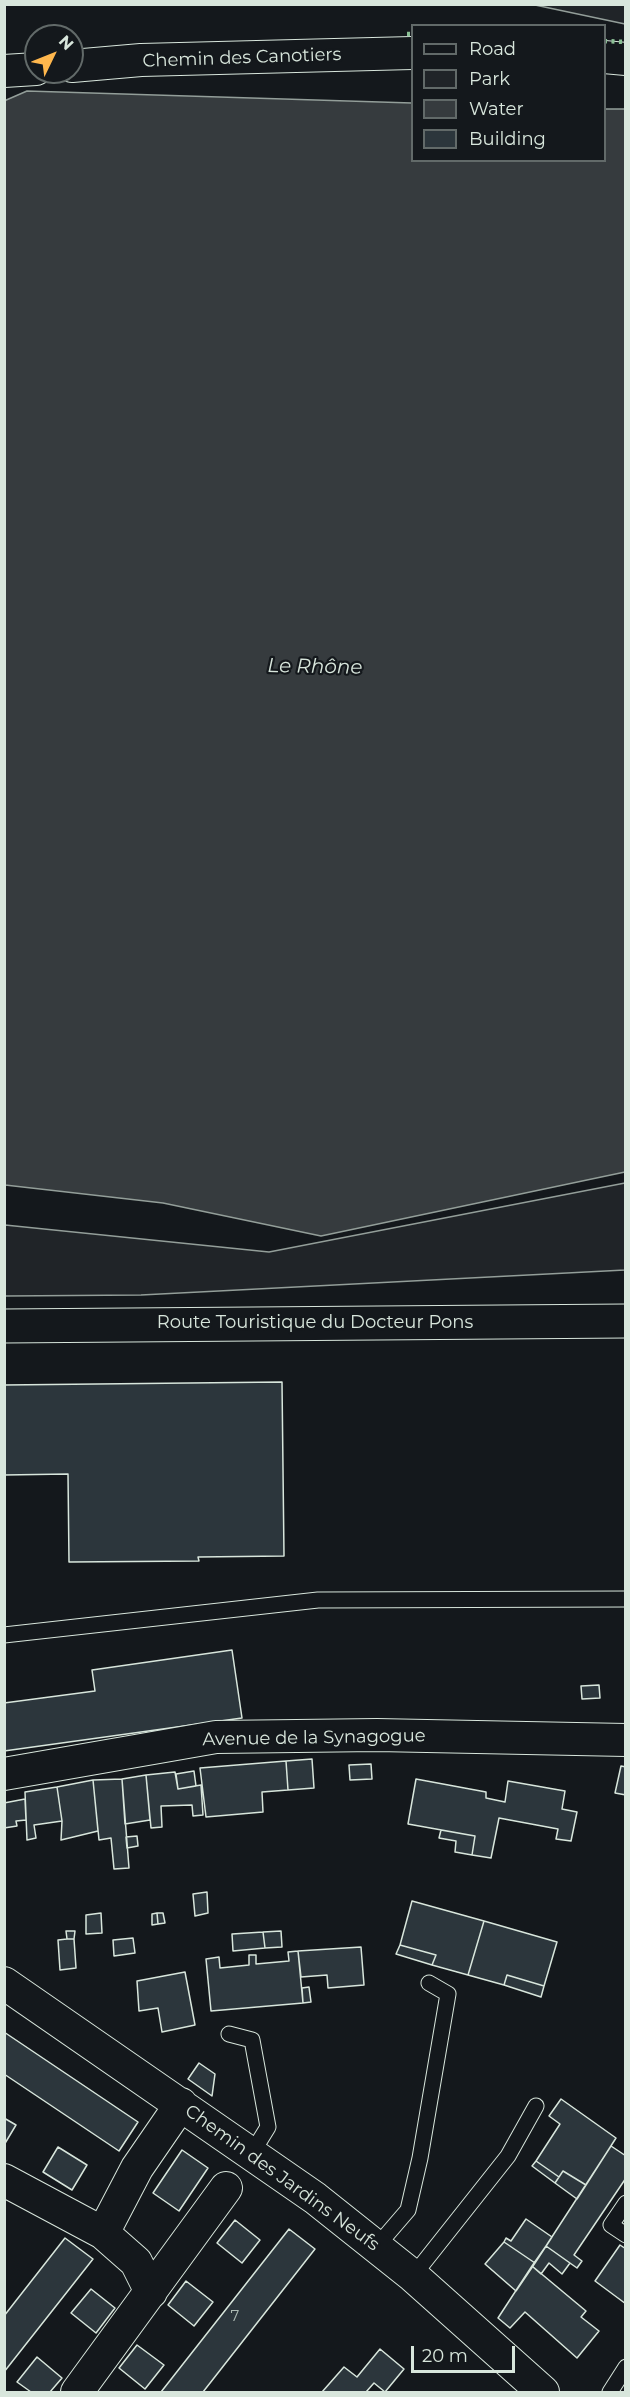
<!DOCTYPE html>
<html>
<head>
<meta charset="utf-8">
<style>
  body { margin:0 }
  #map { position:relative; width:630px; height:2397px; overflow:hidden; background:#14181c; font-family:Montserrat,sans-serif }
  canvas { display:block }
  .frame { position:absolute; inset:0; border:6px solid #d8e6dc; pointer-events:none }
  .legend { position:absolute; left:411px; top:24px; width:195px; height:138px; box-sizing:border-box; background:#14181c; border:2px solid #626a69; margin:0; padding:8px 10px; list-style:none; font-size:18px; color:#d8e6dc }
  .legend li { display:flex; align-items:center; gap:12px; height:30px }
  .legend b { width:30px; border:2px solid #626a69 }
  .north { position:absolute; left:24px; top:24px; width:60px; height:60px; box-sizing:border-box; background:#14181c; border:2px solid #626a69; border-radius:50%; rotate:47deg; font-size:16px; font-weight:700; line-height:24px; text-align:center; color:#d8e6dc }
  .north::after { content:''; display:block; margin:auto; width:21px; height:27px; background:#ffb74d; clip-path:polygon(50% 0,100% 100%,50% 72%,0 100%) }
  .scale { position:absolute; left:411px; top:2346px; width:104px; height:27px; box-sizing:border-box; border:3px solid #d8e6dc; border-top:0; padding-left:8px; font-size:18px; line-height:21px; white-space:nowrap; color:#d8e6dc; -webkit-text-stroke:4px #14181c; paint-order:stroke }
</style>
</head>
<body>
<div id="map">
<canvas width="630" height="2397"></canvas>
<div class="frame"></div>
<ul class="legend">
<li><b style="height:8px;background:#14181c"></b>Road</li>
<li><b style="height:16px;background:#202428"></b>Park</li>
<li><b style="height:16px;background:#363b3e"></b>Water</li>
<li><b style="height:16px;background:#2c363c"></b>Building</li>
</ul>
<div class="north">N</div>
<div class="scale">20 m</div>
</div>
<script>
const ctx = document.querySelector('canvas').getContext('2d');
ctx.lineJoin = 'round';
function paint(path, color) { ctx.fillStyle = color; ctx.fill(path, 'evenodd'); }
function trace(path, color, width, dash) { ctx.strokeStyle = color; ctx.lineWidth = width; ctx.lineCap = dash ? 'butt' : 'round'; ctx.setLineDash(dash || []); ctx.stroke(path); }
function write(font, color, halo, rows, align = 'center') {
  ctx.font = font + ' Montserrat,sans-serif'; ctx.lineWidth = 4.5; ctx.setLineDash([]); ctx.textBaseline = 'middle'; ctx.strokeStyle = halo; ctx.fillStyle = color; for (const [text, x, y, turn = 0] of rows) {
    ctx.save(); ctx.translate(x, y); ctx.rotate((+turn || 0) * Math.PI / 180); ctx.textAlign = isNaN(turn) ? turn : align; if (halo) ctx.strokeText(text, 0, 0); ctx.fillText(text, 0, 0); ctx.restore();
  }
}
const green = new Path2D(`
  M535,5H625V24Z
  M625,1183V1270L141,1295L5,1296V1225L269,1252Z`);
const water = new Path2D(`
  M27,91L412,103V160H604L605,109H625V1172L321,1236L163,1203L5,1185L4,101Z`);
const building = new Path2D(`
  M282,1382L284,1556L198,1557L199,1561L69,1562L68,1474L4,1475V1385Z
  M232,1650L242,1718L4,1751V1703L95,1691L92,1670Z
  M599,1685L600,1698L582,1699L581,1686Z
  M312,1759L314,1788L288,1790L286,1761Z
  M286,1761L288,1790L262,1792L263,1812L206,1817L200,1768Z
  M371,1764L372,1779L350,1780L349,1765Z
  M621,1766L626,1767V1795L615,1793Z
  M194,1771L196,1786L178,1789L176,1774Z
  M175,1772L178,1789L201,1785L203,1815L193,1816L192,1805L161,1806L162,1827L151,1828L146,1775Z
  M146,1775L150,1820L125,1824L122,1779Z
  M122,1779L129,1868L114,1869L111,1838L99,1840L93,1780Z
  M416,1779L486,1792V1798L505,1802L508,1781L565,1791L562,1809L577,1812L571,1841L556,1839L558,1829L499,1818L491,1858L472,1855L475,1836L408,1824Z
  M93,1780L98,1831L61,1840L62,1821L57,1787Z
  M57,1787L62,1821L34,1825L36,1838L27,1840L25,1792Z
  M25,1799L26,1820L16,1821L17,1826L4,1828V1803Z
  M441,1830L475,1836L472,1855L455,1852L456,1841L439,1838Z
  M137,1836L138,1846L127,1848L126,1837Z
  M207,1892L208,1913L195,1916L193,1894Z
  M412,1901L484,1921L468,1975L432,1965L436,1955L400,1945Z
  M101,1913L102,1933L86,1934V1915Z
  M157,1913L158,1924L152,1925V1914Z
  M157,1913H163L165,1923L158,1924Z
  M484,1921L557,1942L544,1986L507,1975L504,1985L468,1975Z
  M66,1931H75L74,1939H67Z
  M281,1931L282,1947L265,1948L263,1932Z
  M263,1932L265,1948L233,1951L232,1934Z
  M133,1938L135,1953L114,1956L113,1940Z
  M67,1939H74L76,1968L60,1970L58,1940Z
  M400,1945L436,1955L432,1965L396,1954Z
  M361,1947L364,1985L328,1988L327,1975L301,1977L298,1951Z
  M298,1951L303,2003L211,2011L206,1959L219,1957L220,1968L249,1965V1955H256V1964L289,1961L288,1952Z
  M185,1972L195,2025L162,2032L158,2008L139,2011L137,1981Z
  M507,1975L544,1986L541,1997L504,1985Z
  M309,1987L311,2002L303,2003L302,1988Z
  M4,2032L138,2122L119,2151L4,2074Z
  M199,2063L215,2074L212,2096L188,2079Z
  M561,2099L616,2138L586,2185L563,2171L559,2177L536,2161L560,2124L549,2116Z
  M4,2118L16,2125L4,2145Z
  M611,2146L626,2156V2178L574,2255L582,2261L577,2268L546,2246Z
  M58,2147L87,2165L72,2190L43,2172Z
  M182,2150L208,2168L179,2211L153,2193Z
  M536,2161L559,2177L555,2183L532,2166Z
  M563,2171L586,2185L577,2199L555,2183Z
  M526,2219L552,2237L535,2263L504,2242L506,2238L511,2241Z
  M235,2220L260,2240L242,2263L217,2243Z
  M289,2229L315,2249L203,2392H161Z
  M65,2238L93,2259L4,2372V2316Z
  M504,2242L535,2263L516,2291L485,2264Z
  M620,2245L626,2249V2304L595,2281Z
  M546,2246L570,2263L562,2274L549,2263L541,2274L532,2266Z
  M532,2266L586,2311L581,2317L599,2331L577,2358L525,2312L510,2328L498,2318Z
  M186,2281L213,2302L194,2326L168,2305Z
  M91,2289L115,2308L96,2333L71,2313Z
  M137,2345L164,2365L145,2389L119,2368Z
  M380,2349L404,2369L385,2392L374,2383L366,2392H322L344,2367L357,2377Z
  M37,2357L62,2378L50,2392H31L17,2382Z`);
const lane = new Path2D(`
  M4,1635L318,1600L626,1599
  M229,2034L252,2040L268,2127L252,2153
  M626,2203L611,2225L626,2235
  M377,2246L408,2210L420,2158L448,1994L429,1983
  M413,2276L508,2156L536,2106
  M610,2392L626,2367`);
const street = new Path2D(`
  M604,57L626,59
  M72,66L141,60L412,53
  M4,71L36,69
  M4,1774L216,1737L377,1735L626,1740
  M4,1983L315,2198L413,2276L543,2392
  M4,2180L103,2233L136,2262L151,2292
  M103,2233L137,2168L181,2104
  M77,2392L226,2188`);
const highway = new Path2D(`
  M4,1326L626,1321`);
const hedge = new Path2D(`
  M407,34H412
  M604,41L626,42`);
const numberNames = [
  ["7",235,2317]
];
const streetNames = [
  ["Chemin des Canotiers",242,58,-2],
  ["Route Touristique du Docteur Pons",315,1323],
  ["Avenue de la Synagogue",314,1738,-1],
  ["Chemin des Jardins Neufs",282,2178,36]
];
const waterNames = [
  ["Le Rhône",315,667,1]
];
paint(green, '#202428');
trace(green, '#939e99', 1.5);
paint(water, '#363b3e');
trace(water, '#939e99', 1.5);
paint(building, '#2c363c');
trace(building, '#d8e6dc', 1.5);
trace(lane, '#d8e6dc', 17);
trace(street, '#d8e6dc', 34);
trace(highway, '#d8e6dc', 35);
trace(lane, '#14181c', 15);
trace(street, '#14181c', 32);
trace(highway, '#14181c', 33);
trace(hedge, '#8ac095', 4.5, [3, 4.5]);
write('15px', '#adbab4', null, numberNames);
write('18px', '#d8e6dc', '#14181c', streetNames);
write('italic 20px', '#d8e6dc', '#14181c', waterNames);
</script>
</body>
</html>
